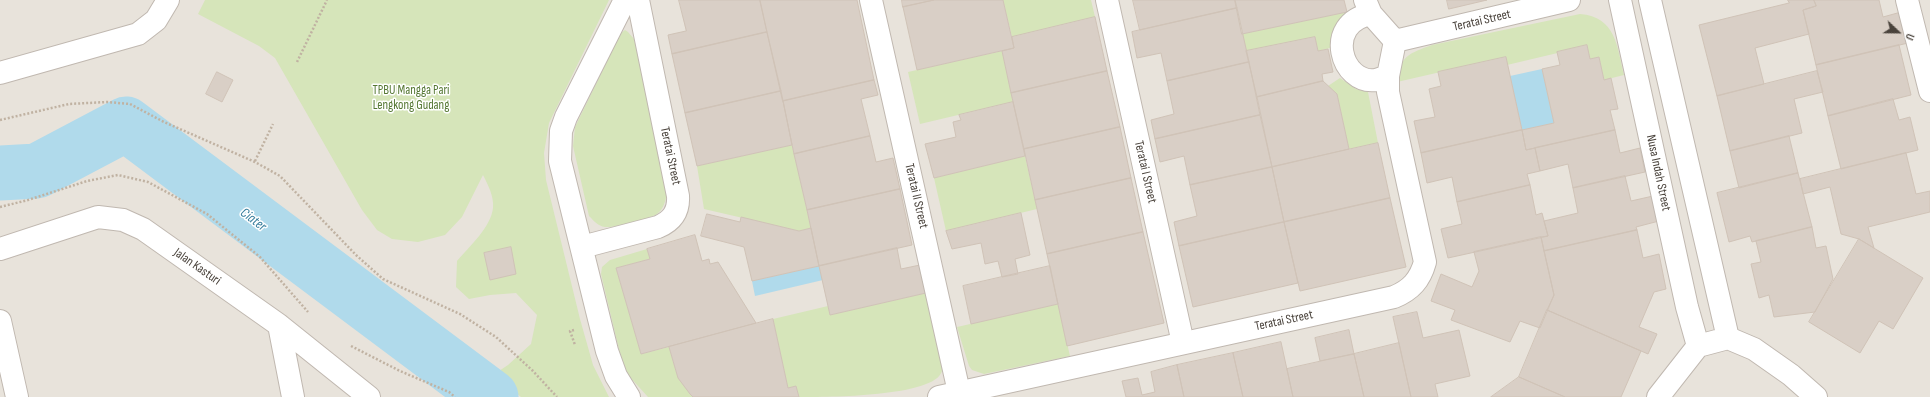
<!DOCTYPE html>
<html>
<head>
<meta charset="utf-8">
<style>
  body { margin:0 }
  #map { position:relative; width:1930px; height:397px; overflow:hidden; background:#f5f2ed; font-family:"Sofia Sans Condensed",sans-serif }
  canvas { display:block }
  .north { position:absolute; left:1878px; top:12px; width:40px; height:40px; -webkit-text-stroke:3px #fff; paint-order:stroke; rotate:112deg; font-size:11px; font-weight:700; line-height:16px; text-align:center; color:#49423b }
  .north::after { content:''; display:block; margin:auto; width:14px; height:18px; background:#49423b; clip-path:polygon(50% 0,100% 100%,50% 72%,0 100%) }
</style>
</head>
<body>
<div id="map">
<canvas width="1930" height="397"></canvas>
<div class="north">U</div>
</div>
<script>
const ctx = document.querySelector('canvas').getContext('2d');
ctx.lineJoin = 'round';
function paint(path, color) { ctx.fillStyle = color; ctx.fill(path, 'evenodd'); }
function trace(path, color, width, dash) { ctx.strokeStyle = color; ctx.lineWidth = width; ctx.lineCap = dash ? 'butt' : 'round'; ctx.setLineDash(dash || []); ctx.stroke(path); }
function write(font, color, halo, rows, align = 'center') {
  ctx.font = font + ' "Sofia Sans Condensed",sans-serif'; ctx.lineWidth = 3; ctx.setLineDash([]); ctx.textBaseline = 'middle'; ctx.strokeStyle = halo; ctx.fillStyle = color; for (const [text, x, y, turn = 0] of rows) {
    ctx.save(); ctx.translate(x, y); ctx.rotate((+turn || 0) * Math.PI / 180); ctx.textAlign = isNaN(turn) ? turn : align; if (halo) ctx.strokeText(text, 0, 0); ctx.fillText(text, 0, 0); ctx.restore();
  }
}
const residential = new Path2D(`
  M0,0H1930V397H0Z`);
const green = new Path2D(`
  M205,0H609L549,123L544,153L546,180L580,319L593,365L609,397H521L493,375L508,365L531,344L537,315L516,293L490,295L469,299L456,287L457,261C469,247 491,227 493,208C494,196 488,185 483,175L462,217L445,235L418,242L392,239L377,230L362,210L275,58L259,46L198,14Z
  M1003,0H1091L1095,17L1012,37Z
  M1347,12L1335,28L1330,48L1318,51L1315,37L1246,51L1242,34Z
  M1580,14C1616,17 1617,46 1624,75L1604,80L1599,57L1590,59L1587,46L1507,65L1506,57L1397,82C1399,56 1410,53 1432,45Z
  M625,30L628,32L634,39L668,188C666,198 665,208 657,214C649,219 614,228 605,227C598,226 594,221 589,216L573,146L575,127L621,33Z
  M1002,51L1013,102L920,124L908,72Z
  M1340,78L1356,89L1368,92L1378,143L1349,149L1337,94L1328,86Z
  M792,145L811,228L799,231L704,209L697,166Z
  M1025,156L1037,209L946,231L934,178Z
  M647,249L650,259L616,268L641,354L669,347L678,378L693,397H648L628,375L621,358L601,274L602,267L610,260Z
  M926,293C929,307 944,362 942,371C935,397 827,397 799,397L796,386L788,388L773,319L828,306L830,315Z
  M1058,304L1070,356L984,374L972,370L969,366L957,327Z`);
const water = new Path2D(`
  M1542,69L1554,123L1522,130L1510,76Z
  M819,266L823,280L755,296L752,281Z`);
const river = new Path2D(`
  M0,173L37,171L126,124L491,397`);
const building = new Path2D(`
  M679,0H760L767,32L672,54L668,35L686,31Z
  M760,0H857L874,80L783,101Z
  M902,0H934L903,7Z
  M934,0H1003L1014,48L917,70L903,7Z
  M1133,0H1235L1237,8L1140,30Z
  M1235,0H1344L1347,12L1242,34Z
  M1447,0H1487L1449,9Z
  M1788,0H1814L1816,6L1803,10L1809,34L1755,48L1764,84L1717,96L1699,25L1789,3Z
  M1814,0H1879L1883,17L1901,12L1908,43L1816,65L1803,10L1816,6Z
  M1237,8L1249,62L1167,81L1161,53L1137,58L1132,32Z
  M1095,17L1107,71L1011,93L1002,51L1014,48L1012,37Z
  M767,32L781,91L685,113L672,54Z
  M1315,37L1318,51L1328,49L1333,72L1322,74L1323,81L1257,97L1246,51Z
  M1587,45L1590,59L1599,57L1604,80L1611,78L1618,109L1610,110L1615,130L1526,150L1522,130L1554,123L1542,69L1560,65L1557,52Z
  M1899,45L1911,95L1828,116L1816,65Z
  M1506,57L1522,130L1421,153L1414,121L1435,117L1429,89L1441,86L1438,72Z
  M1249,62L1260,115L1155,139L1151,120L1174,114L1167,81Z
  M1107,71L1120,127L1024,149L1011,93Z
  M1817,71L1823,92L1794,99L1802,133L1730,151L1717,96Z
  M217,72L233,80L222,102L206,94Z
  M874,80L878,95L861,99L870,136L794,154L783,101Z
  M1323,81L1337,94L1349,149L1272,167L1257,97Z
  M781,91L792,145L697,166L685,113Z
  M1893,99L1899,120L1910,117L1918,150L1841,169L1828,116Z
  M1013,102L1025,156L934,178L925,144L956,137L953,122L961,120L959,115Z
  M1260,115L1272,167L1190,185L1184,156L1160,162L1155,139Z
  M1120,127L1131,178L1035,200L1024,149Z
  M1522,130L1526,150L1535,148L1540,171L1527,174L1530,185L1457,202L1452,177L1427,183L1421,153Z
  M1615,130L1620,153L1640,148L1645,172L1573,188L1568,164L1540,171L1535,148Z
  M870,136L876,162L893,158L900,189L807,210L794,154Z
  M1789,136L1798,173L1739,188L1730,151Z
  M1378,143L1390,198L1284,222L1272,167Z
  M1906,153L1916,194L1930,191V212L1868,227L1874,248L1859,239L1841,234L1830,187L1803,194L1800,179Z
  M1272,167L1284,222L1179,246L1174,222L1197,216L1190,185Z
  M1798,173L1812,227L1752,242L1750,236L1729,242L1717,193Z
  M1625,176L1631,201L1653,196L1659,221L1636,227L1637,230L1544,251L1541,237L1548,236L1544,221L1578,213L1573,188Z
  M1131,178L1143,232L1047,254L1035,200Z
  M1530,185L1536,215L1542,213L1548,236L1448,258L1441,229L1462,224L1457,202Z
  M900,189L912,245L819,266L807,210Z
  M1390,198L1406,267L1300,291L1284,222Z
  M1021,213L1030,255L1015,259L1018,274L1002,277L998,261L985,264L981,243L952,249L946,231Z
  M707,214L740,222L741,217L799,231L811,228L819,266L752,281L744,247L701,236Z
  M1284,222L1298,283L1193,307L1179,246Z
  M1812,227L1816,248L1826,246L1833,279L1815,312L1774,317L1769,295L1759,298L1751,264L1761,262L1756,241Z
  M1637,230L1643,258L1659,254L1666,289L1654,292L1639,327L1657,334L1648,354L1547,310L1554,295L1544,251Z
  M1143,232L1164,323L1067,346L1047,254Z
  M695,235L702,261L709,259L710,264L718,262L756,323L641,354L616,268L650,259L647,249Z
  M1541,237L1554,295L1540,328L1520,321L1510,342L1451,320L1455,310L1431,301L1441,274L1472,287L1479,271L1474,252Z
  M1859,239L1923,278L1893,329L1879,321L1860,353L1809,322Z
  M511,247L516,274L490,280L484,253Z
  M897,248L901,269L920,265L926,293L830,315L819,266Z
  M1050,266L1058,304L971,324L963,286Z
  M1547,310L1641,351L1621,397H1565L1519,377Z
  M1417,312L1423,338L1459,330L1470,376L1435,384L1438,397H1411L1393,317Z
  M773,319L788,388L796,386L799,397H693L690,394L678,378L669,347Z
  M1349,330L1354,354L1320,361L1315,338Z
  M1281,342L1293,397H1243L1233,353Z
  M1399,343L1411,397H1364L1354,354Z
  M1233,353L1243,397H1184L1177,365Z
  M1354,354L1364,397H1293L1287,369Z
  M1177,365L1184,397H1126L1122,381L1138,378L1142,395L1155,392L1151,372Z
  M1519,377L1565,397H1491Z`);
const path = new Path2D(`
  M297,62L327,0
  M0,120L69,104L107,102L130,104L164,122L255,162L280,176L356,255L383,279L460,314L496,337L533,371L557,397
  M255,161L273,124
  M0,207L28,200L87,181L118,175L148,182L207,214L260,257L308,312
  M574,330L570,331L575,345
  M351,346L400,371L449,392L455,397`);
const minor = new Path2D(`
  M625,0L566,117L561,131L560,161L607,351L616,376L629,397
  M871,0L959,392
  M1107,0L1183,343
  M1620,0L1687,307L1698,346
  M1650,0L1728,338
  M1907,0L1930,91
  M1371,14C1323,23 1341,85 1376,80C1380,79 1384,77 1388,76
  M1395,41L1569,0
  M0,73L138,34L156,20L168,0
  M582,247L658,227C672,221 679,212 678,196L638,0
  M0,249L98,217L123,220L143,229L279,325L369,397
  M0,321L17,397
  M279,325L293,397
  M939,397L1394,297C1411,290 1420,280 1425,262L1388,92V76L1395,41L1371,14L1365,0
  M1658,397L1698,346L1728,338L1754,349L1791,375L1816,397`);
const streetNames = [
  ["Teratai Street",1482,21,-13],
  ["Teratai Street",670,156,78],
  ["Teratai I Street",1145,172,77],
  ["Nusa Indah Street",1658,173,78],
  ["Teratai II Street",916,196,77],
  ["Jalan Kasturi",197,267,35],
  ["Teratai Street",1284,321,-12]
];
const parkNames = [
  ["TPBU Mangga Pari",411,91],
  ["Lengkong Gudang",411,106]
];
const waterNames = [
  ["Ciater",253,220,37]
];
paint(residential, '#e8e3db');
paint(green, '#d6e5ba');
paint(water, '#b0daeb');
trace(river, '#b0daeb', 55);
paint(building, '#d9cfc6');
trace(building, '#d0c3b7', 1);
trace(minor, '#c0b8b0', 24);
trace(path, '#c0b2a2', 2.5, [2, 2]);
trace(minor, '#fff', 22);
write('13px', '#49423b', '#fff', streetNames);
write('13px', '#547732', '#fff', parkNames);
write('italic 14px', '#387e9d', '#fff', waterNames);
</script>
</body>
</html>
